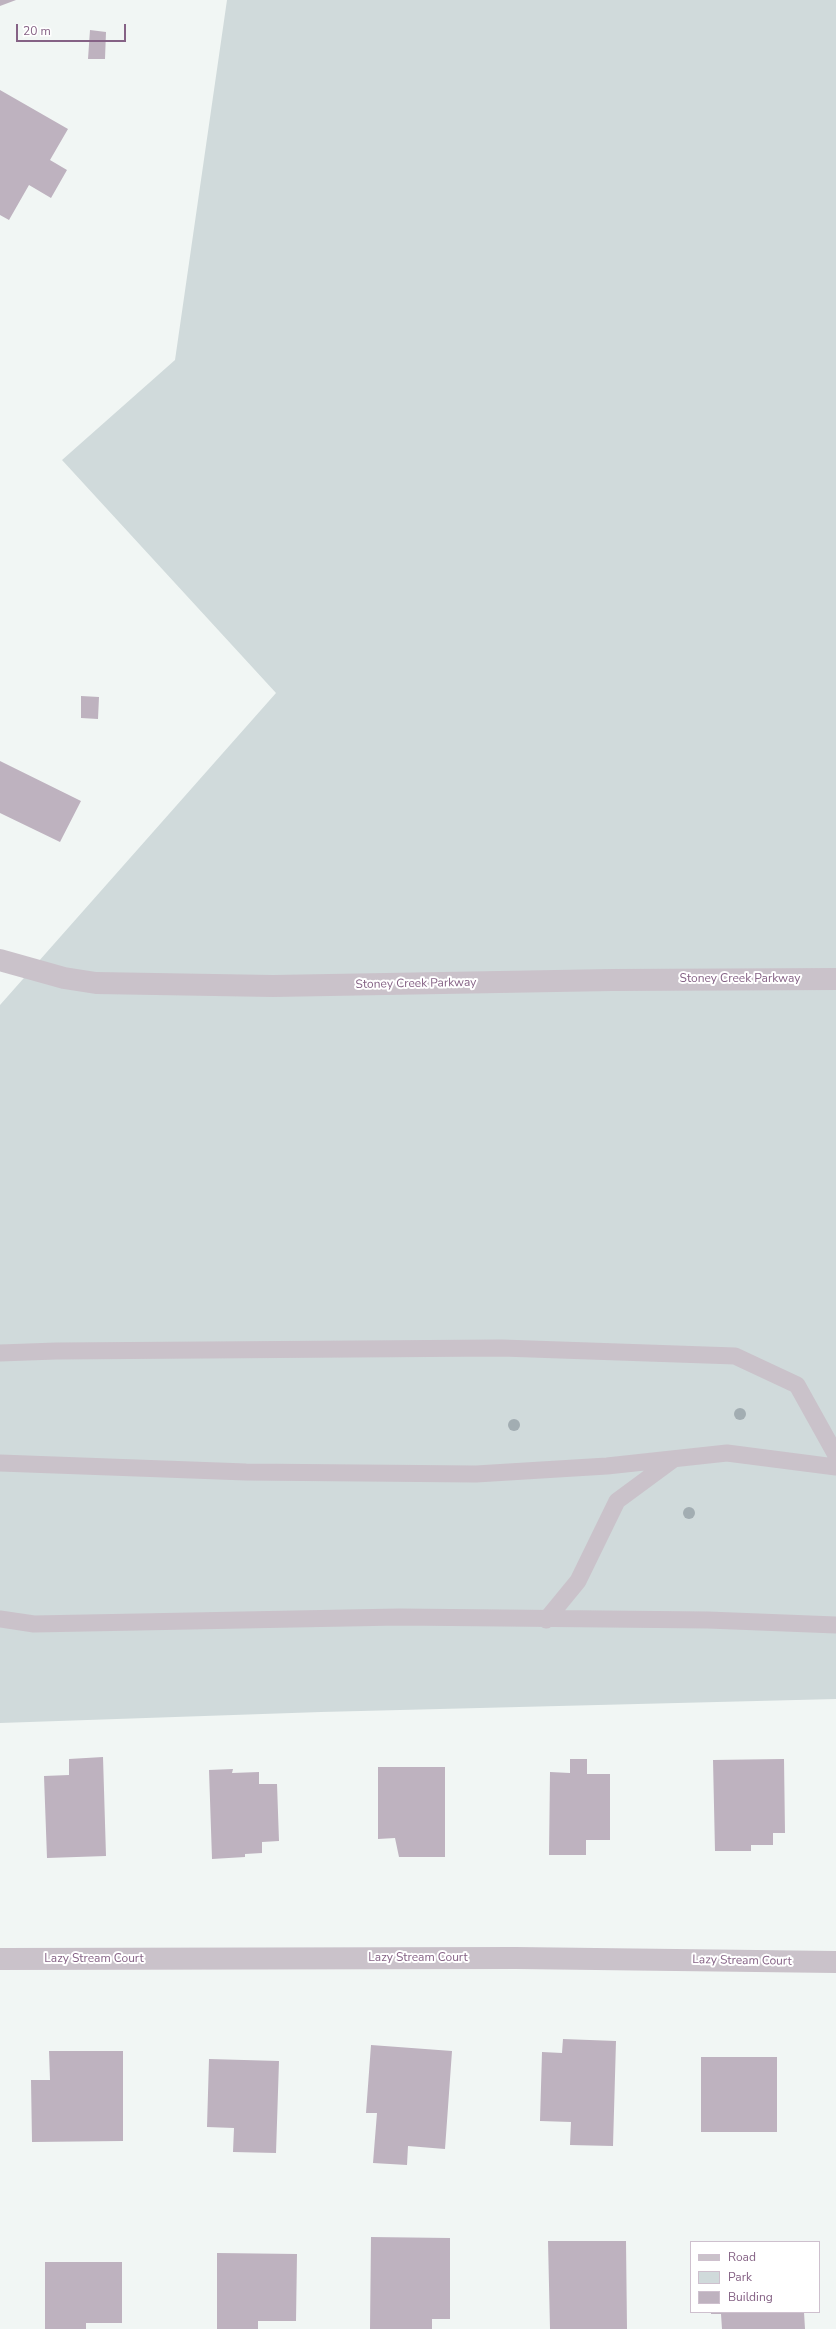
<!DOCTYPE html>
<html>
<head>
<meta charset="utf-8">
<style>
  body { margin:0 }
  #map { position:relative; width:836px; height:2329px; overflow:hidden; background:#f1f6f4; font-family:"Nunito Sans",sans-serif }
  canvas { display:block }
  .legend { position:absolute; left:690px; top:2241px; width:130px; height:72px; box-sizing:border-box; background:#fff; border:1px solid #cec0ce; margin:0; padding:5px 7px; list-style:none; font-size:12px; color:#856285 }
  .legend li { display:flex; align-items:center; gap:8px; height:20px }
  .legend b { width:20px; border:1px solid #cec0ce }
  .scale { position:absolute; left:16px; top:24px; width:110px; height:18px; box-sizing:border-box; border:2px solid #856285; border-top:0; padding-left:5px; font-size:12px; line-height:14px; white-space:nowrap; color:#856285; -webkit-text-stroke:3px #fff; paint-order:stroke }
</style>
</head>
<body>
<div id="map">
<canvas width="836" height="2329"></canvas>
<ul class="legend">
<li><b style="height:5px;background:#cac2ca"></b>Road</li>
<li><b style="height:11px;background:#d0dadb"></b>Park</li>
<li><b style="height:11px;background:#beb2bf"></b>Building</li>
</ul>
<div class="scale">20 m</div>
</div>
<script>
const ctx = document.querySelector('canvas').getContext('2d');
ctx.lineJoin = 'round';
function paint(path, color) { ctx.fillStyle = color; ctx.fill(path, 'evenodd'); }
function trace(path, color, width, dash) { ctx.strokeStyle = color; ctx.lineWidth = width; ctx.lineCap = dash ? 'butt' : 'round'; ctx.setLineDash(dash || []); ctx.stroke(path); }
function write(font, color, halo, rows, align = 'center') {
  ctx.font = font + ' "Nunito Sans",sans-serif'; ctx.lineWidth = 4; ctx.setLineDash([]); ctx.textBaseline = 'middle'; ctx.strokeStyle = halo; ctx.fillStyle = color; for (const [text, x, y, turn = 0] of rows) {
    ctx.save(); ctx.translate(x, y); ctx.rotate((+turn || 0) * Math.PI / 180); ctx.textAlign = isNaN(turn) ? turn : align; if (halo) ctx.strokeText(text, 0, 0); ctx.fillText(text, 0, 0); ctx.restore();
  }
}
const green = new Path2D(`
  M227,0H836V1699L321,1712L0,1723V1005L276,693L62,460L175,360Z`);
const building = new Path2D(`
  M0,0H16L0,6Z
  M90,30L106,32L105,59H88Z
  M0,90L68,129L50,160L67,170L51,198L29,185L9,220L0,215Z
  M81,696L99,697L98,719L81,718Z
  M0,761L81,801L60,842L0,813Z
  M103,1757L106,1856L47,1858L44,1776L69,1775V1759Z
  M570,1759H587V1774H610V1840H586V1855H549L550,1772L570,1773Z
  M784,1759L785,1833H773V1845H751V1851H715L713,1760Z
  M378,1767H445V1857H399L395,1838L378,1839Z
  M233,1769L232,1773L259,1772V1784H277L279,1841L262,1842V1853L245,1854V1857L212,1859L209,1770Z
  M563,2039L616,2041L613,2146L570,2145L571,2122L540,2121L542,2052L562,2053Z
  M371,2045L452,2051L445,2149L408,2146L407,2165L373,2163L377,2113H366Z
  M49,2051H123V2141L32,2142L31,2080H50Z
  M701,2057H777V2132H701Z
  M209,2059L279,2061L276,2153L233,2152L234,2128L207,2127Z
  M371,2237L450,2238V2319H432V2329H370Z
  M548,2241H626L627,2329H550Z
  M217,2253L297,2254L296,2321H258V2329H217Z
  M45,2262H122V2323H86V2329H45Z
  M711,2312H804L805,2329H722L721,2314H711Z`);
const lane = new Path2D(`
  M0,1353L56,1351L502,1348L735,1356L797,1385L836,1455
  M0,1463L246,1472L476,1474L607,1466L727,1453L836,1467
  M0,1619L34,1624L399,1617L708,1620L836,1625
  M546,1620L578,1581L617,1501L674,1459`);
const street = new Path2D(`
  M0,960L64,978L96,983L273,986L612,980L836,979
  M0,1959L516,1958L836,1962`);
const trees = [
  [740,1414],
  [514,1425],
  [689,1513]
];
const streetNames = [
  ["Stoney Creek Parkway",740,979],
  ["Stoney Creek Parkway",416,984,-1],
  ["Lazy Stream Court",418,1958],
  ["Lazy Stream Court",94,1959],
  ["Lazy Stream Court",742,1961,1]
];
paint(green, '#d0dadb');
paint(building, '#beb2bf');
trace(lane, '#cac2ca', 17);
trace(street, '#cac2ca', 22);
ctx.fillStyle = '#a2adb2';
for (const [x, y] of trees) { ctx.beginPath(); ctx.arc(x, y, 6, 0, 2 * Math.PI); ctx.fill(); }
write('12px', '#856285', '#fff', streetNames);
</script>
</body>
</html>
